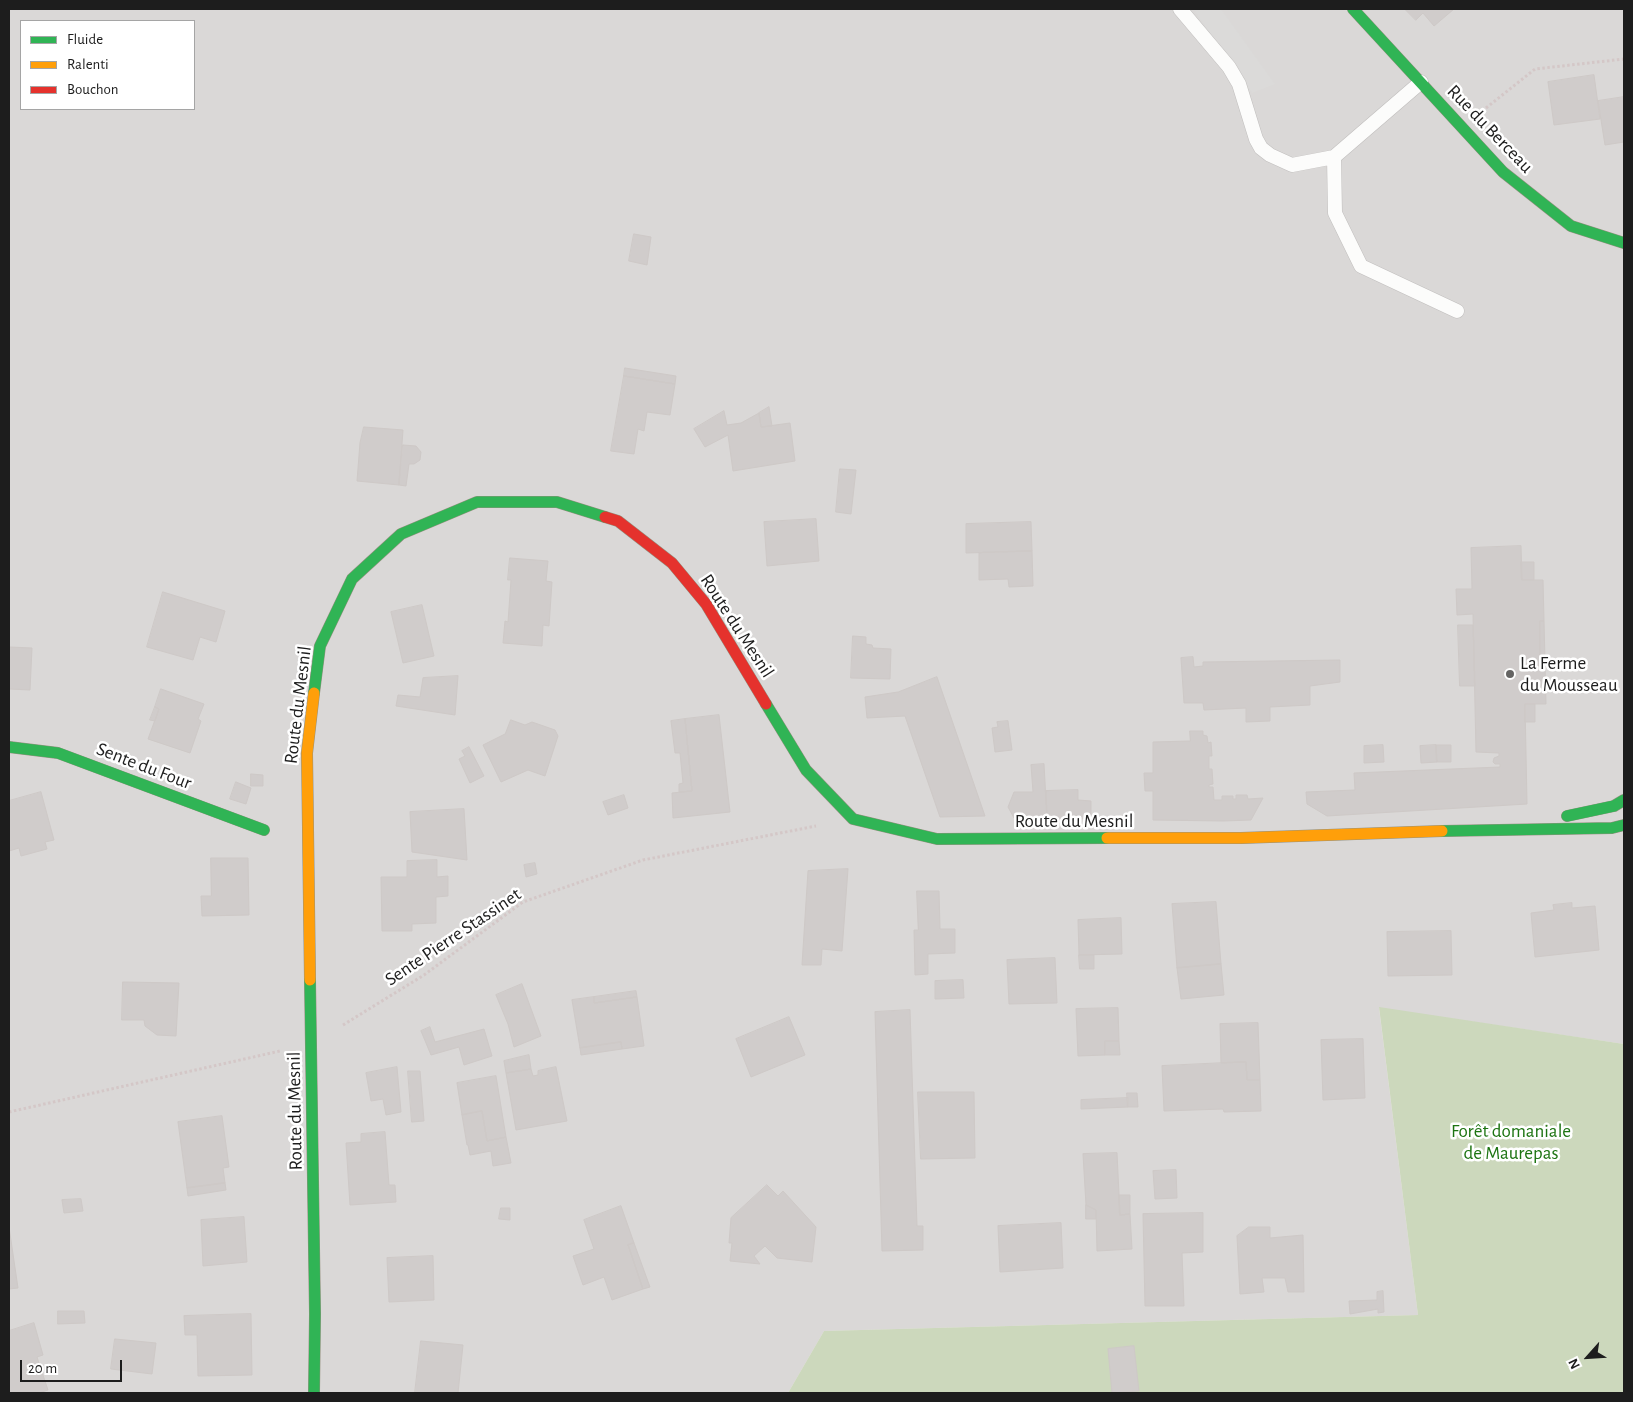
<!DOCTYPE html>
<html>
<head>
<meta charset="utf-8">
<style>
  body { margin:0 }
  #map { position:relative; width:1633px; height:1402px; overflow:hidden; background:#ebe8e5; font-family:"Alegreya Sans",sans-serif }
  canvas { display:block }
  .frame { position:absolute; inset:0; border:10px solid #1d1d1d; pointer-events:none }
  .legend { position:absolute; left:20px; top:20px; width:175px; height:90px; box-sizing:border-box; background:#fff; border:1px solid #a5a5a5; margin:0; padding:6px 9px; list-style:none; font-size:15px; color:#1d1d1d }
  .legend li { display:flex; align-items:center; gap:10px; height:25px }
  .legend b { width:25px; border:1px solid #a5a5a5 }
  .north { position:absolute; left:1563px; top:1332px; width:50px; height:50px; -webkit-text-stroke:4px #fff; paint-order:stroke; rotate:244deg; font-size:14px; font-weight:700; line-height:20px; text-align:center; color:#1d1d1d }
  .north::after { content:''; display:block; margin:auto; width:18px; height:22px; background:#1d1d1d; clip-path:polygon(50% 0,100% 100%,50% 72%,0 100%) }
  .scale { position:absolute; left:20px; top:1360px; width:102px; height:22px; box-sizing:border-box; border:2px solid #1d1d1d; border-top:0; padding-left:6px; font-size:15px; line-height:18px; white-space:nowrap; color:#1d1d1d; -webkit-text-stroke:4px #fff; paint-order:stroke }
</style>
</head>
<body>
<div id="map">
<canvas width="1633" height="1402"></canvas>
<div class="frame"></div>
<ul class="legend">
<li><b style="height:6px;background:#30b455"></b>Fluide</li>
<li><b style="height:6px;background:#ff9f0a"></b>Ralenti</li>
<li><b style="height:6px;background:#e5322d"></b>Bouchon</li>
</ul>
<div class="north">N</div>
<div class="scale">20 m</div>
</div>
<script>
const ctx = document.querySelector('canvas').getContext('2d');
ctx.lineJoin = 'round';
function paint(path, color) { ctx.fillStyle = color; ctx.fill(path, 'evenodd'); }
function trace(path, color, width, dash) { ctx.strokeStyle = color; ctx.lineWidth = width; ctx.lineCap = dash ? 'butt' : 'round'; ctx.setLineDash(dash || []); ctx.stroke(path); }
function write(font, color, halo, rows, align = 'center') {
  ctx.font = font + ' "Alegreya Sans",sans-serif'; ctx.lineWidth = 5; ctx.setLineDash([]); ctx.textBaseline = 'middle'; ctx.strokeStyle = halo; ctx.fillStyle = color; for (const [text, x, y, turn = 0] of rows) {
    ctx.save(); ctx.translate(x, y); ctx.rotate((+turn || 0) * Math.PI / 180); ctx.textAlign = isNaN(turn) ? turn : align; if (halo) ctx.strokeText(text, 0, 0); ctx.fillText(text, 0, 0); ctx.restore();
  }
}
const residential = new Path2D(`
  M9,9H1624V1044L1379,1008L1418,1315L824,1331L788,1393H9ZM21,21H194V109H21Z`);
const forest = new Path2D(`
  M1379,1007L1624,1044V1393H788L824,1331L1418,1315Z`);
const parking = new Path2D(`
  M1193,9H1221L1275,84L1252,93Z`);
const building = new Path2D(`
  M1405,9H1454L1434,26L1423,13L1416,20Z
  M1594,75L1600,119L1554,125L1548,82Z
  M1624,97V142L1605,145L1598,101Z
  M634,234L651,237L647,265L629,261Z
  M625,368L676,376L675,384L624,376Z
  M624,376L675,384L670,415L647,412L644,431L638,429L634,454L611,451Z
  M769,407L772,426L761,427L759,413Z
  M724,411L727,425L741,423L759,413L761,427L790,423L795,461L733,471L728,435L705,447L694,429Z
  M364,427L403,430L399,485L357,481L360,443Z
  M403,445L416,446L421,452L420,460L414,464H409L406,486L399,485Z
  M840,469L856,470L851,514L836,512Z
  M816,519L819,561L767,566L764,522Z
  M1031,522L1032,551L966,553V524Z
  M1521,546L1522,580H1543L1544,621H1540V662H1545L1546,704H1525L1527,804L1327,816L1307,804L1306,792L1355,790L1354,773L1500,767V764H1495L1493,762L1494,758L1499,756V753L1476,752L1473,614L1457,615L1456,589H1472L1471,548Z
  M1032,551L1033,586L1009,587L1008,579L979,580V553Z
  M510,558L548,561L546,581L552,582L549,626L543,625L542,646L503,643L505,621L508,622L511,580H508Z
  M1521,562H1534V580H1522Z
  M163,592L225,611L216,642L200,637L193,660L147,647Z
  M422,605L434,656L403,663L391,612Z
  M1540,621H1544L1545,662H1540Z
  M1458,625H1473L1475,686H1460Z
  M853,636L866,637V644L872,645L873,648L891,649L890,679L851,678Z
  M9,647L32,648L30,690L9,689Z
  M1193,657L1194,667L1203,666V662L1340,660V682L1310,686V705L1270,707V721L1246,722V708L1204,710L1203,703H1184L1181,658Z
  M458,676L455,715L396,706L398,695L420,697L423,678Z
  M937,677L985,816L940,817L905,716L867,718L865,697L898,692Z
  M161,689L204,704L198,719L201,721L190,753L148,739L159,709L155,707Z
  M1525,704H1535V722H1525Z
  M155,707L159,709L155,721L150,720Z
  M719,715L730,812L673,818L672,793L692,791L685,719Z
  M685,719L692,791L679,792V784L683,783L680,753H675L671,721Z
  M511,720L525,725L532,722L555,730L558,736L545,776L528,770L501,782L483,745L505,734Z
  M1008,721L1012,750L995,752L992,728L998,727L997,722Z
  M1190,731H1203V735L1207,736L1208,743L1211,742L1212,756H1209V769H1212L1213,784L1209,785V787H1213L1214,800H1222V796H1233V799H1236V795H1247L1248,799L1263,798L1251,820L1223,821L1153,820V791H1145L1144,773H1153V742L1190,741Z
  M1383,745L1384,762L1364,763V746Z
  M1436,745L1437,762L1421,763L1420,746Z
  M1436,745H1451V762H1437Z
  M469,747L484,776L470,783L459,759L465,756L462,751Z
  M1044,764L1047,819L1014,818L1008,807L1014,792H1033L1031,765Z
  M251,774L263,775V786H251Z
  M236,782L251,788L246,804L230,799Z
  M1078,790V800L1091,801V819H1047L1046,791Z
  M41,792L54,840L45,842L47,849L21,856L19,848L9,851V801Z
  M624,795L628,808L608,815L603,802Z
  M464,809L467,860L412,852L410,812Z
  M211,858H248L249,915L202,916L201,896H211Z
  M437,860V877L448,876V896L436,897V923L412,924V931H382L381,877H407V861Z
  M535,863L537,874L526,877L524,865Z
  M848,869L842,951L822,949L821,965H802L808,871Z
  M917,891H939L940,929H955V953L928,954V974L915,975L914,930H918Z
  M1216,902L1221,964L1177,968L1172,904Z
  M1572,903V908L1595,906L1599,950L1535,957L1531,913L1554,910L1553,905Z
  M1121,918L1122,954L1079,955L1078,920Z
  M1451,931L1452,975L1388,976L1387,932Z
  M1079,955H1094V969H1080Z
  M1055,958L1057,1003L1009,1004L1007,960Z
  M1221,964L1224,995L1181,999L1177,968Z
  M963,980L964,998L935,999V981Z
  M123,982L179,983L176,1036L157,1035L145,1026L144,1020H122Z
  M522,984L541,1036L514,1047L508,1024L496,995Z
  M636,991L637,997L594,1003V997Z
  M594,997V1003L637,997L644,1046L622,1049L621,1042L580,1048L572,1000Z
  M1118,1008L1119,1041H1105V1055L1078,1056L1076,1009Z
  M910,1010L917,1226H923V1250L882,1251L875,1012Z
  M789,1017L805,1055L751,1077L736,1039Z
  M1258,1023L1260,1080H1247L1246,1062L1221,1063L1220,1024Z
  M430,1027L435,1042L484,1029L492,1056L464,1065L459,1047L431,1055L421,1031Z
  M1363,1039L1365,1098L1323,1100L1321,1040Z
  M1105,1041H1119L1120,1055H1105Z
  M621,1042L622,1049L581,1055L580,1048Z
  M529,1055L531,1069L506,1073L504,1061Z
  M1246,1062L1247,1080H1260L1261,1111L1224,1112L1223,1109L1164,1111L1162,1066Z
  M397,1067L401,1112L386,1115L383,1099L371,1101L366,1073Z
  M556,1067L567,1121L516,1130L506,1073L531,1069L533,1076L538,1075V1071Z
  M408,1071H420L424,1121L412,1122Z
  M496,1076L506,1137L487,1141L482,1111L462,1115L457,1083Z
  M918,1092H974L975,1158L921,1159Z
  M1127,1093H1137L1138,1107H1128Z
  M1128,1098V1107L1081,1109V1100Z
  M482,1111L487,1141L506,1137L511,1163L493,1166L491,1151L470,1155L468,1145H467L462,1115Z
  M222,1116L229,1167L223,1168L225,1183L187,1188L178,1122Z
  M385,1132L389,1185H395L396,1202L350,1205L346,1143L361,1142V1134Z
  M1117,1153L1120,1215L1130,1214L1132,1249L1097,1251L1096,1210L1086,1205L1083,1154Z
  M1176,1170L1177,1198L1155,1199L1153,1171Z
  M225,1183L226,1190L188,1196L187,1188Z
  M767,1185L778,1196L783,1191L816,1227L812,1262L777,1258L765,1246L754,1256L760,1264L730,1261L732,1243H729L731,1218Z
  M1119,1195H1130V1214L1120,1215Z
  M81,1199L83,1211L64,1213L62,1200Z
  M1086,1205L1096,1210V1219H1086Z
  M621,1206L634,1243L628,1245L643,1289L612,1300L604,1277L583,1285L573,1256L594,1249L584,1220Z
  M501,1208H510V1220L499,1219Z
  M1203,1213V1252L1182,1253L1184,1306H1145L1143,1214Z
  M244,1217L247,1262L203,1266L201,1220Z
  M1061,1223L1063,1268L1000,1272L998,1226Z
  M9,1227L18,1288L9,1289Z
  M1249,1227H1270V1238L1303,1235L1304,1292H1288L1285,1278H1262L1264,1292L1240,1294L1237,1236Z
  M634,1243L650,1287L643,1289L628,1245Z
  M433,1256L434,1300L389,1302L387,1258Z
  M1383,1291L1384,1312L1378,1313V1309L1350,1314L1349,1301L1377,1300V1292Z
  M58,1311H84L85,1323L58,1324Z
  M251,1314L252,1375L198,1376L197,1335H185L184,1316Z
  M34,1323L43,1355L37,1357L48,1390L39,1393H9V1331Z
  M115,1339L156,1343L152,1374L111,1369Z
  M421,1341L463,1345L458,1393H415Z
  M1134,1346L1139,1391L1112,1393L1108,1349Z`);
const path = new Path2D(`
  M1486,108L1535,69L1624,59
  M343,1025L424,975L523,902L643,860L816,826
  M9,1112L280,1051`);
const lane = new Path2D(`
  M1180,9L1229,67L1239,84L1256,139L1261,148L1270,155L1292,165L1334,157
  M1421,82L1334,157L1335,213L1361,266L1457,311`);
const fast = new Path2D(`
  M1353,9L1503,172L1571,226L1624,243
  M314,693L320,646L352,579L401,534L477,502H557L605,517
  M766,704L806,770L853,819L937,839L1107,838
  M9,747L58,753L264,830
  M1567,816L1614,806L1624,800
  M1442,831L1612,828L1624,825
  M310,980L315,1314L314,1393`);
const slow = new Path2D(`
  M1107,838H1241L1442,831
  M310,980L307,753L314,693`);
const jam = new Path2D(`
  M605,517L618,521L672,563L706,604L766,704`);
const markers = [
  [1510,674,5,"#656463"]
];
const streetNames = [
  ["Rue du Berceau",1490,129,46],
  ["Route du Mesnil",737,626,57],
  ["Route du Mesnil",298,705,-83],
  ["Sente du Four",144,766,21],
  ["Route du Mesnil",1074,821],
  ["Sente Pierre Stassinet",453,937,-34],
  ["Route du Mesnil",295,1111,-91]
];
const poiNames = [
  ["La Ferme",1520,663],
  ["du Mousseau",1520,685]
];
const parkNames = [
  ["Forêt domaniale",1511,1131],
  ["de Maurepas",1511,1153]
];
paint(residential, '#dad8d7');
paint(forest, '#ccd8bc');
paint(parking, '#dbdad9');
paint(building, '#d0cccb');
trace(building, '#cec9c7', 1);
trace(lane, '#c1bfbe', 15);
trace(fast, '#94917f', 12);
trace(slow, '#94917f', 12);
trace(jam, '#94917f', 12);
trace(path, '#d4c7c7', 3, [2.5, 2.5]);
trace(lane, '#fcfcfb', 14);
trace(fast, '#30b455', 11);
trace(slow, '#ff9f0a', 11);
trace(jam, '#e5322d', 11);
for (const [x, y, r, color] of markers) { const dot = new Path2D(); dot.arc(x, y, r, 0, 2 * Math.PI); ctx.fillStyle = color; ctx.fill(dot); trace(dot, '#fff', 2); }
write('19px', '#1d1d1d', '#fff', streetNames);
write('19px', '#1d1d1d', '#fff', poiNames, 'left');
write('19px', '#1d7412', '#fff', parkNames);
</script>
</body>
</html>
